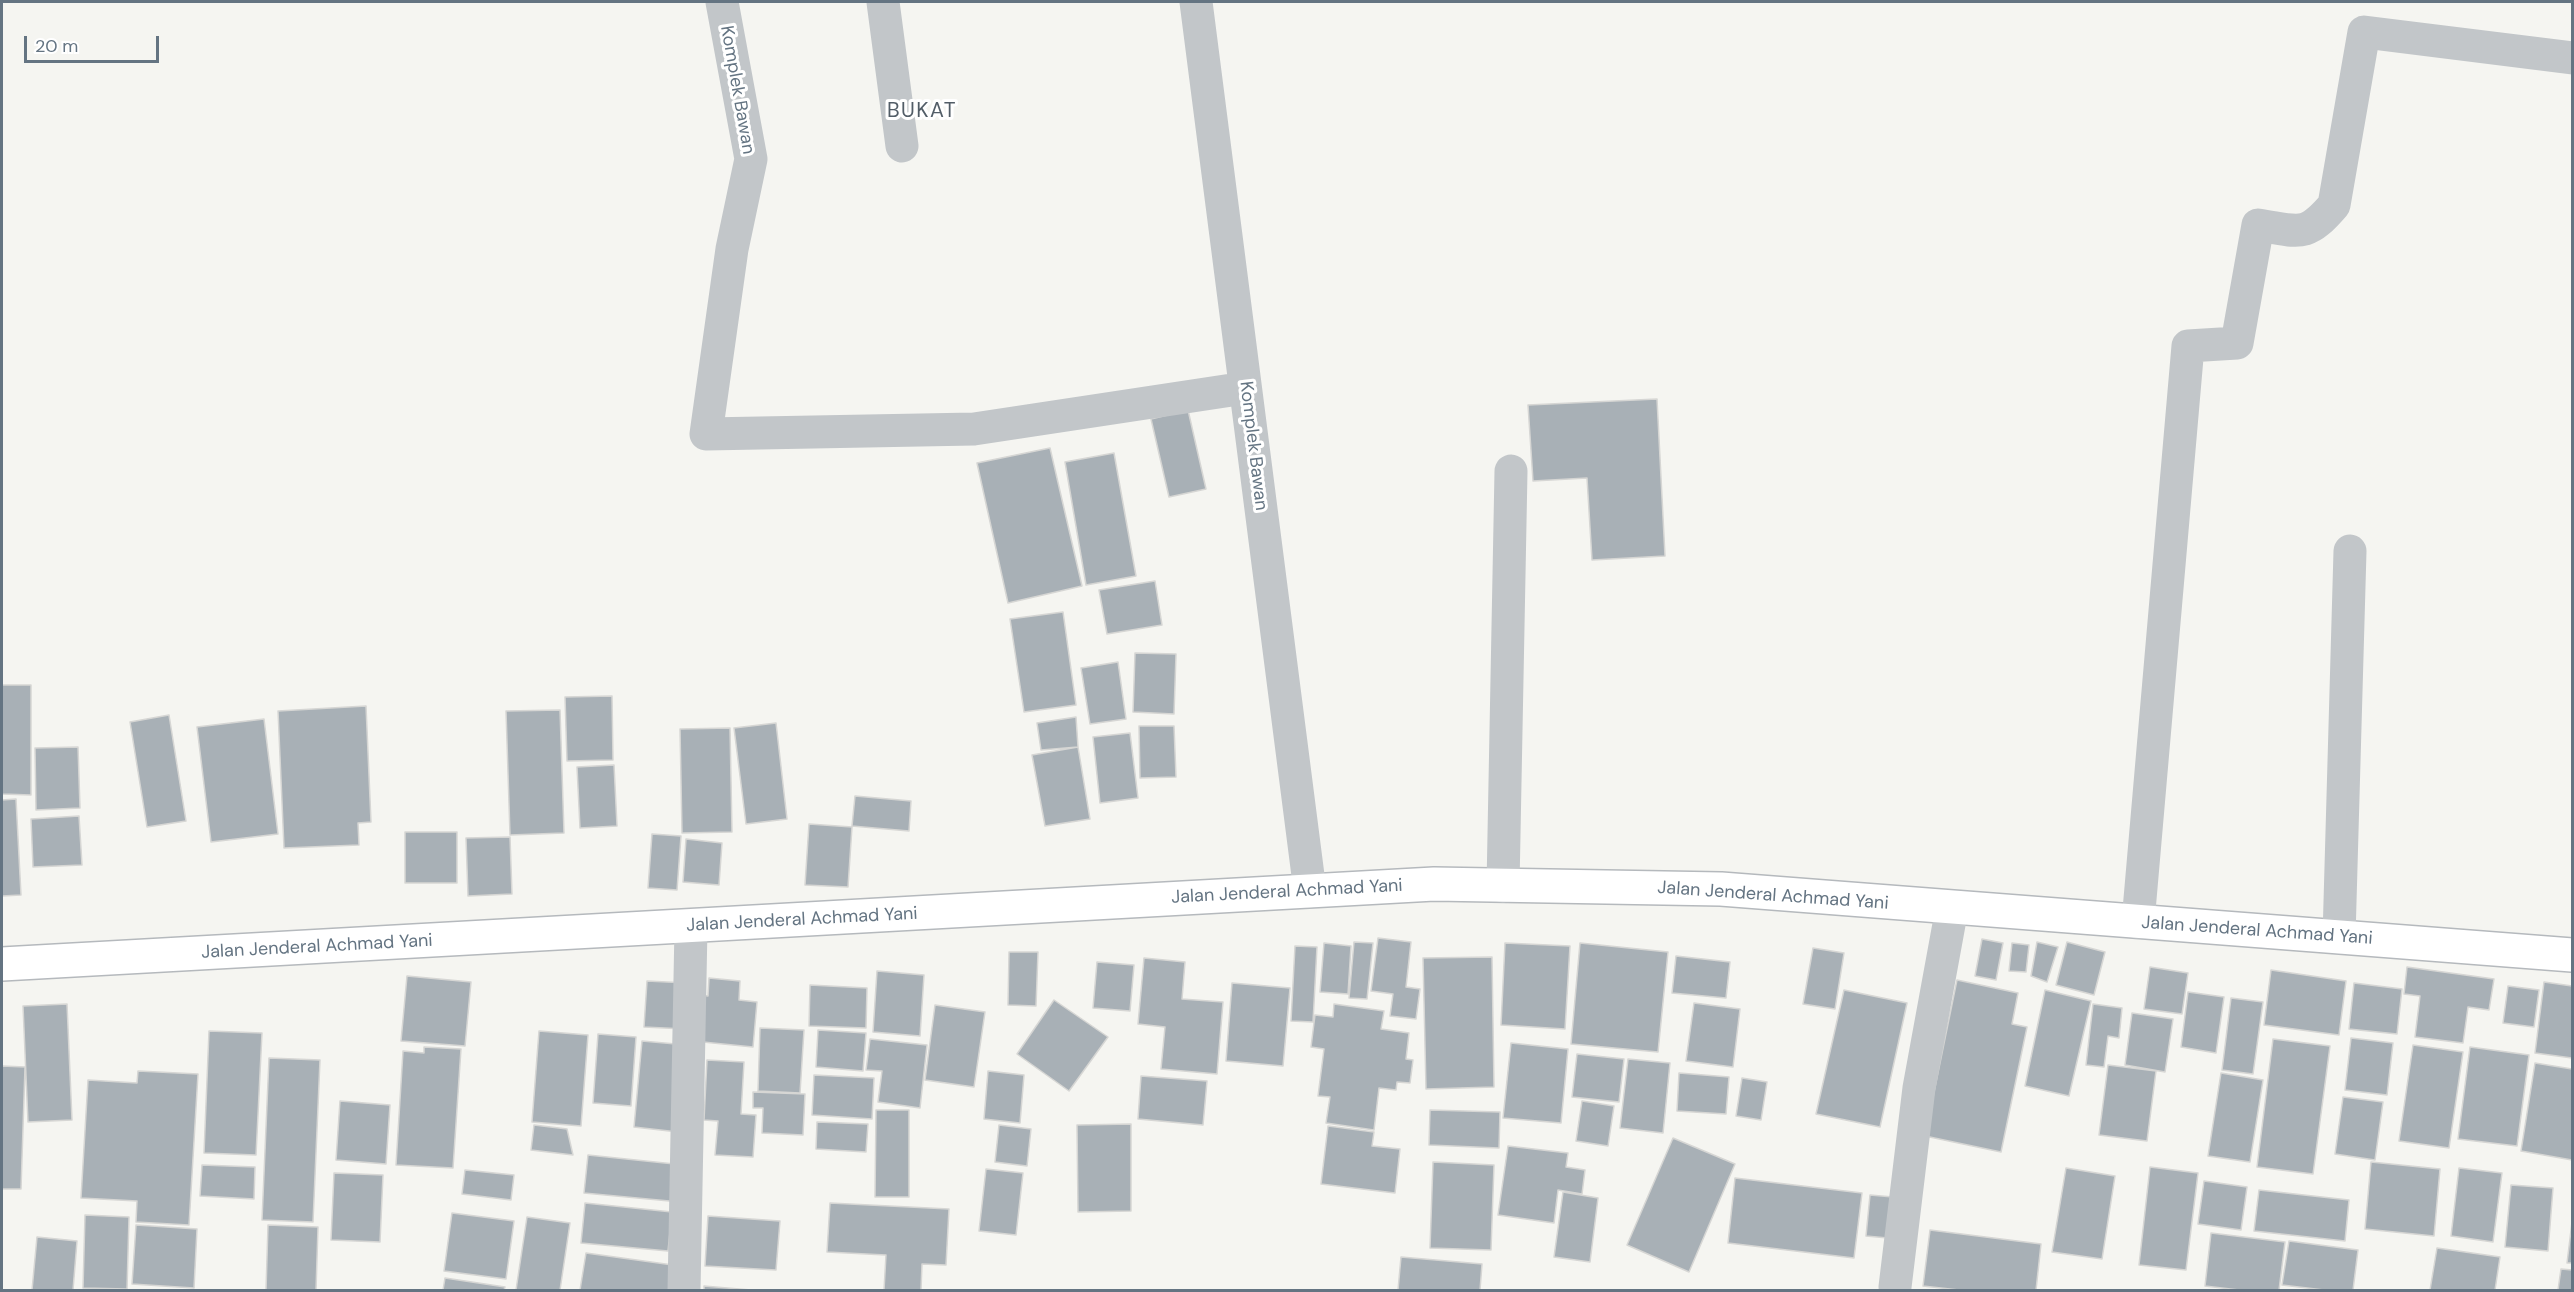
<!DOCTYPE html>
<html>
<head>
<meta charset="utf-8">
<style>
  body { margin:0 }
  #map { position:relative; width:2574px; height:1292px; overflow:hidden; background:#f5f5f1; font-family:"DM Sans",sans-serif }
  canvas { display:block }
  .frame { position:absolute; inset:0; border:3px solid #647482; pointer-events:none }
  .scale { position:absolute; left:24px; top:36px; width:135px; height:27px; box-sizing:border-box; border:3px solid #647482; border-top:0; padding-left:8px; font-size:18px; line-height:21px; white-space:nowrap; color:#647482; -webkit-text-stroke:4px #fff; paint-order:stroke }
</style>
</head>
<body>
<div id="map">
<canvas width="2574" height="1292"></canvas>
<div class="frame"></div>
<div class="scale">20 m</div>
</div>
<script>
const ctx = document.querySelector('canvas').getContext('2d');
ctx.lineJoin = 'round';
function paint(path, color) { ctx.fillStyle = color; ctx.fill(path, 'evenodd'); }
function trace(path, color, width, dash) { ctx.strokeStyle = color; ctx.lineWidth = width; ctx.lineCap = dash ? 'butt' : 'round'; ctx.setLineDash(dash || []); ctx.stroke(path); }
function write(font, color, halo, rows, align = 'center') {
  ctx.font = font + ' "DM Sans",sans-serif'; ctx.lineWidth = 6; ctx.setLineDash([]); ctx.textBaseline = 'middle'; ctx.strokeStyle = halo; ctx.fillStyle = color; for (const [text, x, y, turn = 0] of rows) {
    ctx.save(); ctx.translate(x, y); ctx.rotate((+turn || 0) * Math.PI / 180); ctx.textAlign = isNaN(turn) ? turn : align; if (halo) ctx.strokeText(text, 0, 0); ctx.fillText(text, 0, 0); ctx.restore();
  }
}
const building = new Path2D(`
  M1657,399L1665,556L1592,560L1587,478L1533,481L1528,405Z
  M1188,410L1206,489L1169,497L1151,419Z
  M1050,448L1082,586L1008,603L977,463Z
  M1114,453L1136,576L1086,585L1065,462Z
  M1155,581L1162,625L1107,634L1099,590Z
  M1063,612L1076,705L1024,712L1010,619Z
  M1135,653L1176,654L1174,714L1133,712Z
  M1118,662L1126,719L1090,724L1081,668Z
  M2,685H31V795L2,794Z
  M612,696L613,760L567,761L565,697Z
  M366,706L371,822L358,823L359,845L284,848L278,711Z
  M560,710L564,833L510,835L506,711Z
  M169,715L186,821L147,827L130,722Z
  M1076,717L1078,747L1041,750L1037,723Z
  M264,719L278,834L211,842L197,727Z
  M776,723L787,819L746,824L734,728Z
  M1139,726H1174L1176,777L1140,778Z
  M730,728L732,832L682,833L680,729Z
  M1130,733L1138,798L1100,803L1093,737Z
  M78,747L80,808L36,810L35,748Z
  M1078,747L1090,819L1045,826L1032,755Z
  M614,765L617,826L580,828L577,767Z
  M855,796L911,801L909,831L852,826Z
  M16,799L21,895L2,896V800Z
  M79,816L82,865L33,867L31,819Z
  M809,824L852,827L848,887L805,885Z
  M405,832H457V883H405Z
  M652,834L681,836L677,890L648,888Z
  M510,837L512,894L468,896L466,838Z
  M686,839L722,843L719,885L683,882Z
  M1378,938L1411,942L1406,987L1420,989L1416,1019L1390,1016L1393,994L1371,991Z
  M1982,939L2003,943L1996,980L1975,976Z
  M1354,942L1373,943L1367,999L1349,998Z
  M2037,942L2058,947L2047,982L2031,976Z
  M2067,942L2105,952L2094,995L2056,985Z
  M1324,943L1351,946L1348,994L1320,992Z
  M1505,943L1570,946L1565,1029L1501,1025Z
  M1580,943L1668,952L1658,1052L1571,1044Z
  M2012,943L2029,945L2026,972L2009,971Z
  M1295,946L1317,947L1313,1022L1291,1021Z
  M1813,948L1844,953L1835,1009L1803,1004Z
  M1009,952H1038L1036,1006L1008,1005Z
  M1676,956L1730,962L1726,998L1672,993Z
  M1492,957L1494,1087L1426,1089L1423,958Z
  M1144,958L1185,962L1182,999L1223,1002L1217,1074L1161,1069L1165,1027L1138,1024Z
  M1097,962L1134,965L1130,1011L1093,1008Z
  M2150,967L2188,973L2182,1014L2144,1009Z
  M2407,967L2494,979L2489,1010L2468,1007L2463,1043L2415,1037L2420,996L2404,994Z
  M2271,970L2346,981L2339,1035L2264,1025Z
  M877,971L924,975L920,1036L873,1032Z
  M407,976L471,982L465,1046L401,1041Z
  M709,978L740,981L739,1000L757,1002L753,1047L693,1041L694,994L708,996Z
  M1957,980L2018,993L2012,1024L2027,1027L2001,1152L1925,1136Z
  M647,981L687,983L685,1029L644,1027Z
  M2544,982L2572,986V1058L2535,1053Z
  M1232,983L1290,988L1283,1066L1226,1061Z
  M2354,983L2402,989L2397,1034L2349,1029Z
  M810,985L867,988L866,1028L809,1026Z
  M2508,986L2539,990L2534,1027L2503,1023Z
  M1844,990L1907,1003L1880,1127L1816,1114Z
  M2045,990L2091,1001L2069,1096L2025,1086Z
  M2188,992L2224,997L2216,1053L2181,1047Z
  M2231,998L2263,1002L2253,1074L2222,1070Z
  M1054,1000L1108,1037L1069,1091L1017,1054Z
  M1694,1003L1740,1009L1733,1067L1686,1061Z
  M67,1004L72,1120L28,1122L23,1006Z
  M1334,1004L1384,1011L1381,1029L1409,1033L1406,1059L1413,1060L1410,1083L1397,1082L1396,1090L1379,1088L1374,1130L1326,1123L1330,1097L1318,1096L1324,1049L1311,1047L1315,1015L1333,1017Z
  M2093,1004L2122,1008L2119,1038L2108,1036L2104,1067L2086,1065Z
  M935,1005L985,1012L974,1087L925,1080Z
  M2132,1013L2173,1019L2165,1072L2125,1065Z
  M760,1028L804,1030L800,1093L758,1091Z
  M818,1030L866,1033L863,1071L816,1067Z
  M209,1031L262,1033L256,1155L204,1153Z
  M539,1031L588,1035L581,1126L532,1122Z
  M598,1034L636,1037L631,1106L593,1103Z
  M2351,1038L2393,1043L2387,1095L2345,1090Z
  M870,1039L927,1045L920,1108L878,1102L882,1071L866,1070Z
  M2273,1039L2330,1046L2313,1174L2257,1167Z
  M642,1041L687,1045L678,1132L634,1127Z
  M1511,1043L1568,1049L1561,1123L1503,1118Z
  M2413,1045L2463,1052L2449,1148L2399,1141Z
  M424,1047L461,1049L453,1168L396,1165L403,1051L424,1053Z
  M2470,1047L2529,1055L2517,1146L2458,1139Z
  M1577,1054L1624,1059L1619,1102L1572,1097Z
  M269,1058L320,1060L313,1222L262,1220Z
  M1628,1059L1670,1063L1663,1133L1620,1128Z
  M707,1060L744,1062L741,1114L756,1115L753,1157L715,1155L718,1121L704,1120Z
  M2535,1063L2572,1069V1160L2521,1151Z
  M2108,1065L2156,1071L2147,1141L2099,1135Z
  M2,1066L25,1067L21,1189H2Z
  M138,1071L198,1074L189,1225L136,1222L137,1201L81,1198L88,1080L137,1083Z
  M988,1071L1024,1075L1020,1123L984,1119Z
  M1679,1073L1729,1077L1726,1114L1677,1111Z
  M2221,1073L2263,1080L2250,1162L2208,1156Z
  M814,1075L874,1078L872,1119L812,1115Z
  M1141,1076L1207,1081L1203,1125L1138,1119Z
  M1742,1078L1767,1082L1761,1120L1736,1116Z
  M753,1092L805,1094L803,1135L762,1133L763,1108H753Z
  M2343,1097L2383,1102L2375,1160L2335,1154Z
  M340,1101L390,1105L386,1164L336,1160Z
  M1582,1101L1614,1106L1608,1146L1576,1141Z
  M876,1110H909V1197H875Z
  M1430,1110L1500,1112L1499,1148L1429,1145Z
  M817,1122L868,1124L866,1152L816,1149Z
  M1131,1124V1211L1078,1212L1077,1125Z
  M534,1125L567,1129L573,1155L531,1150Z
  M999,1125L1031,1129L1027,1166L995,1162Z
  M1328,1126L1374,1132L1372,1146L1400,1149L1395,1193L1321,1184Z
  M1673,1138L1735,1164L1689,1272L1627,1245Z
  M1508,1146L1568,1153L1566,1167L1585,1170L1582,1194L1558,1190L1554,1223L1498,1215Z
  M588,1155L684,1165L680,1202L584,1193Z
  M1433,1162L1494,1165L1491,1250L1430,1248Z
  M2371,1162L2440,1169L2434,1236L2365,1229Z
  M202,1165L255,1167L254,1199L200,1196Z
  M2150,1167L2198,1173L2186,1270L2139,1265Z
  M2066,1168L2115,1176L2102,1259L2052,1252Z
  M2459,1168L2502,1173L2493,1242L2451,1236Z
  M986,1169L1023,1173L1016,1235L979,1231Z
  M465,1170L514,1175L511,1200L462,1194Z
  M334,1173L383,1175L380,1242L331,1240Z
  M1735,1178L1862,1193L1854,1258L1728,1243Z
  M2204,1181L2247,1187L2241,1230L2198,1224Z
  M2511,1185L2553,1188L2548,1251L2505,1247Z
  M2259,1190L2349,1200L2345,1241L2254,1231Z
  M1563,1192L1598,1198L1590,1262L1554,1257Z
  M1870,1195L1893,1197L1888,1238L1866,1236Z
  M585,1203L672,1212L668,1251L581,1243Z
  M830,1203L949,1209L946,1265L922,1264L921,1290H884L886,1255L827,1252Z
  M452,1213L514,1221L506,1279L444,1271Z
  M85,1215L129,1217L127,1289L83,1288Z
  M708,1216L780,1221L776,1270L705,1266Z
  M527,1217L570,1223L560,1290H516Z
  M2572,1222V1263H2567Z
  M136,1225L197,1229L194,1288L132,1284Z
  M268,1225L318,1227L316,1290H266Z
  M1930,1230L2041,1244L2036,1290H1959L1923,1286Z
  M2211,1233L2285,1242L2279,1290H2239L2205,1286Z
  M37,1237L77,1241L73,1290H32Z
  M2289,1241L2358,1250L2353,1290H2324L2282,1285Z
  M2437,1248L2500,1257L2495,1290H2430Z
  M586,1253L680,1266L676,1290H580Z
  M1401,1257L1482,1264L1480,1290H1398Z
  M2561,1269L2572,1270V1290H2558Z
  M445,1278L505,1287L504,1290H443Z
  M704,1286L751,1290H704Z`);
const minor = new Path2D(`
  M722,2L751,159L732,249L706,434L974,429L1245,388
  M883,2L902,146
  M1196,2L1310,891
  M1503,886L1511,471
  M2138,922L2188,346L2237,343L2258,225C2299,231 2305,239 2334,205L2364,32L2572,58
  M2339,937L2350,551
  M1895,1287L1919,1088L1952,908
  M684,1290L691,927`);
const major = new Path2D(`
  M2,964L1434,884L1721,889L2572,955`);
const streetNames = [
  ["Komplek Bawan",737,90,80],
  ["Komplek Bawan",1253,446,83],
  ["Jalan Jenderal Achmad Yani",1287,892,-3],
  ["Jalan Jenderal Achmad Yani",1773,896,4],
  ["Jalan Jenderal Achmad Yani",802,920,-3],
  ["Jalan Jenderal Achmad Yani",2257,931,4],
  ["Jalan Jenderal Achmad Yani",317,947,-3]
];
const quarterNames = [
  ["BUKAT",922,111]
];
paint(building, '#a8b0b6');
trace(building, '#d6d6d4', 1.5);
trace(major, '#b5b9bd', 36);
trace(minor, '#c2c6c9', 33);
trace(major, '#fff', 33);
write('18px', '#647482', '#fff', streetNames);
ctx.letterSpacing = '1.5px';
write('21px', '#525d67', '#fff', quarterNames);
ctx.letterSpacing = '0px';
</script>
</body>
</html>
